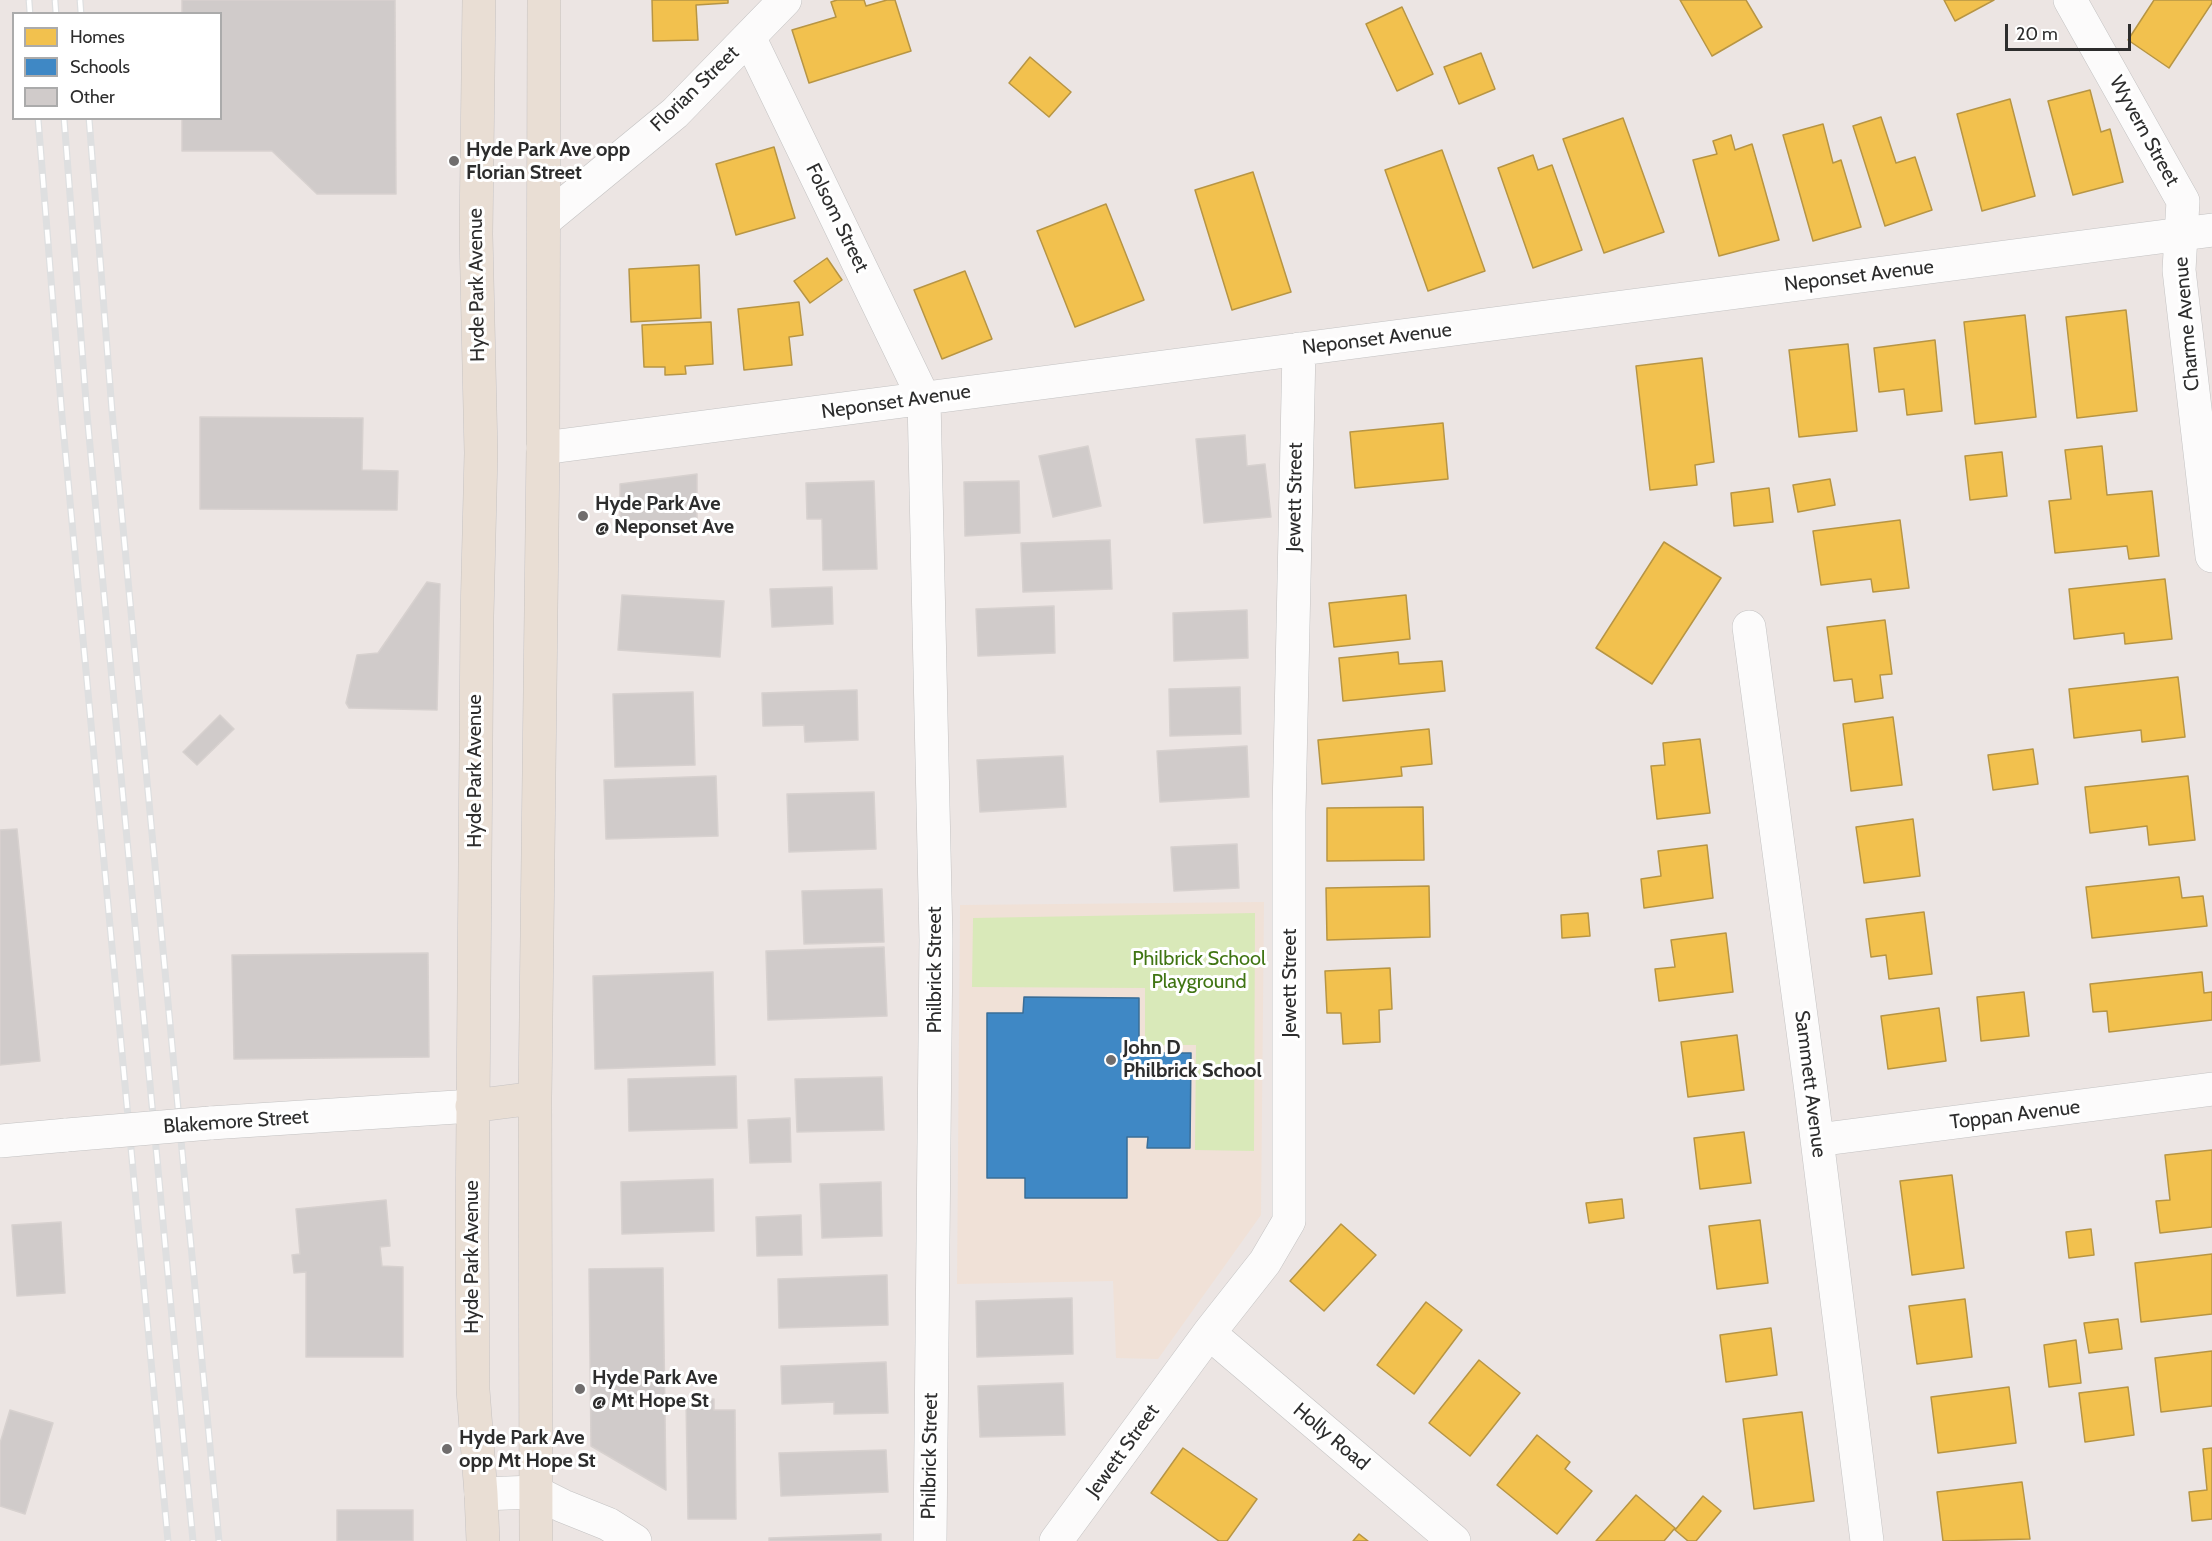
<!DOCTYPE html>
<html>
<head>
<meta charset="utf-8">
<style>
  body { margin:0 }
  #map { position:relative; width:2212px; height:1541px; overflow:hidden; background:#ece5e3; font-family:Cabin,sans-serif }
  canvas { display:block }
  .legend { position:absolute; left:12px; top:12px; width:210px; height:108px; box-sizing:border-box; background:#fff; border:2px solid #ababab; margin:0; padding:8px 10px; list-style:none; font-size:18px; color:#2d2d2d }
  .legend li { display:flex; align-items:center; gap:12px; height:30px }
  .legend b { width:30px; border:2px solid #ababab }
  .scale { position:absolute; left:2005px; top:24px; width:126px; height:27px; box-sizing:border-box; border:3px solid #2d2d2d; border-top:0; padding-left:8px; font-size:18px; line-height:21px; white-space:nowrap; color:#2d2d2d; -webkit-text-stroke:4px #fff; paint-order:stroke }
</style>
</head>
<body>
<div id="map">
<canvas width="2212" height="1541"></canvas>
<ul class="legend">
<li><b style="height:16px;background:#f2c14e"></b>Homes</li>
<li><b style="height:16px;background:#3f88c5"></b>Schools</li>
<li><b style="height:16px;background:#d0cbca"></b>Other</li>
</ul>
<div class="scale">20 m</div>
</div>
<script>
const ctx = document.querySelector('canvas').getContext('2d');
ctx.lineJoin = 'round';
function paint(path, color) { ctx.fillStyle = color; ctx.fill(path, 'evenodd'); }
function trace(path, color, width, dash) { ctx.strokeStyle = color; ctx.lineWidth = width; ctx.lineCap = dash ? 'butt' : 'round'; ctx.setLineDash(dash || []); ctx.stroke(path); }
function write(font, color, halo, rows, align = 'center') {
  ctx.font = font + ' Cabin,sans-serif'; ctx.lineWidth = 6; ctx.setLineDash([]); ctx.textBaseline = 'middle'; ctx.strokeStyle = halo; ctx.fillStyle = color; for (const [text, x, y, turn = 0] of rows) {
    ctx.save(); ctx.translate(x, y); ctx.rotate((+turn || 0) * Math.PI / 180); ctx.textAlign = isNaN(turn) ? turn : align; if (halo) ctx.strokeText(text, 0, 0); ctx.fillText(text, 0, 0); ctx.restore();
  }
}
const education = new Path2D(`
  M1264,902L1261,1215L1158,1359L1116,1358L1113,1281L957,1284L960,905Z`);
const green = new Path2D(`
  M1255,913L1254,1151L1195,1150L1196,1045H1145V988L972,987L973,918Z`);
const homes = new Path2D(`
  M652,0H728V3L696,5L698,40L653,41Z
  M837,0H864L866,6L887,0H895L911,51L809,83L792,30L836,17L831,2Z
  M1680,0H1746L1762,27L1712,56Z
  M1944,0H1994L1955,21Z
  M2154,0H2212V3L2169,68L2128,40Z
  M1402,7L1433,74L1397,91L1366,24Z
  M1481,53L1495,89L1459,104L1444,67Z
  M1030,57L1071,92L1049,117L1009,83Z
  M2090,90L2101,132L2110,129L2123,182L2073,195L2048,101Z
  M2010,99L2035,196L1982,211L1957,114Z
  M1881,117L1896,163L1915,157L1932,210L1885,226L1853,126Z
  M1623,118L1664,232L1604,253L1563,139Z
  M1823,124L1833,163L1841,160L1861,227L1813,241L1783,135Z
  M1731,135L1735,150L1752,144L1779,240L1719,256L1693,160L1717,154L1713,141Z
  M774,147L795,218L736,235L716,164Z
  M1442,150L1485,271L1428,291L1385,170Z
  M1533,155L1538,170L1552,165L1582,250L1533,268L1498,168Z
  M1253,172L1291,292L1232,310L1195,190Z
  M1106,204L1144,300L1075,327L1037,231Z
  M827,258L842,280L810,303L794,281Z
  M699,265L701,318L631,322L629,269Z
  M965,271L992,339L942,359L914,290Z
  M799,302L803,335L789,337L792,365L744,370L738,309Z
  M2126,310L2137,411L2077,418L2066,317Z
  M2025,315L2036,417L1975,424L1964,322Z
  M711,322L713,364L685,366L686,374L665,375V367H644L642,325Z
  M1935,340L1942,411L1907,415L1904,389L1879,392L1874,348Z
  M1848,344L1857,431L1799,437L1789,350Z
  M1702,358L1714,462L1695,465L1697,485L1650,490L1636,366Z
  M1443,423L1448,479L1355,488L1350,432Z
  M2102,446L2107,495L2152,491L2159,556L2129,559L2127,546L2055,553L2049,501L2071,499L2065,450Z
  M2002,452L2007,496L1970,500L1965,456Z
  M1830,479L1835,505L1798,512L1793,485Z
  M1769,488L1773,522L1734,526L1731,493Z
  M1900,520L1909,588L1873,592L1871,579L1821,585L1813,531Z
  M1664,542L1721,578L1652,684L1596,648Z
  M2165,579L2172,639L2125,644L2124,633L2074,639L2069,589Z
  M1406,595L1410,639L1334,647L1329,603Z
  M1885,620L1892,674L1880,675L1883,698L1855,702L1852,679L1834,681L1827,627Z
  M1398,652L1399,664L1442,661L1445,691L1343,701L1339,658Z
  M2178,677L2185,737L2142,742L2141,730L2074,738L2069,689Z
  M1893,717L1902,785L1851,791L1843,724Z
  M1429,729L1432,764L1401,767L1402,776L1322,784L1318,740Z
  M1700,739L1710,813L1657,819L1651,766L1665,765L1663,743Z
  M2033,749L2038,784L1993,790L1988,755Z
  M2188,776L2195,840L2149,845L2147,826L2090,833L2085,787Z
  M1423,807L1424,860L1327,861V808Z
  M1913,819L1920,876L1864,883L1856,827Z
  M1707,845L1713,898L1644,908L1641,879L1661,876L1658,851Z
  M2179,877L2182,898L2203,896L2207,926L2092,938L2086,887Z
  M1429,886L1430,937L1327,940L1326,888Z
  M1924,912L1932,974L1889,979L1886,955L1871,957L1866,919Z
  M1588,913L1590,936L1562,938L1561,915Z
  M1726,933L1733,992L1659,1001L1655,969L1675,967L1671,940Z
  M1390,968L1392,1009L1379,1010L1380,1042L1343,1044L1341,1013H1327L1325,971Z
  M2202,972L2204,993L2212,992V1020L2109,1032L2107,1011L2093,1012L2090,984Z
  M2024,992L2029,1036L1981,1041L1977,997Z
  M1939,1008L1946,1061L1888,1069L1881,1016Z
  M1737,1035L1744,1090L1688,1097L1681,1042Z
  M1744,1132L1751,1183L1700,1189L1694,1138Z
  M2212,1150V1227L2160,1233L2156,1201L2170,1200L2165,1155Z
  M1952,1175L1964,1268L1912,1275L1900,1181Z
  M1622,1199L1624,1218L1589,1223L1586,1203Z
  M1760,1220L1768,1283L1717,1289L1709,1226Z
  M1341,1224L1376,1255L1324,1311L1290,1281Z
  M2091,1229L2094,1255L2069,1258L2066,1232Z
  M2212,1254V1314L2141,1322L2135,1263Z
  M1965,1299L1972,1357L1917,1364L1909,1306Z
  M1426,1302L1462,1330L1414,1394L1377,1365Z
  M2118,1319L2122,1349L2089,1353L2084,1323Z
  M1771,1328L1777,1375L1726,1382L1720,1335Z
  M2076,1340L2081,1383L2049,1387L2044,1345Z
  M2212,1351V1406L2161,1412L2155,1358Z
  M1479,1360L1520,1393L1470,1456L1429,1423Z
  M2009,1387L2016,1443L1938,1453L1931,1397Z
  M2128,1387L2134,1435L2085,1442L2079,1393Z
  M1802,1412L1814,1501L1754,1509L1743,1419Z
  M1537,1435L1570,1462L1565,1469L1592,1491L1557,1534L1497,1485Z
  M1183,1448L1257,1499L1227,1541H1219L1151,1493Z
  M2212,1448V1519L2192,1521L2189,1492L2207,1490L2203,1449Z
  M2022,1482L2030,1539L1943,1541L1937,1492Z
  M1636,1495L1675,1528L1664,1541H1596Z
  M1703,1496L1721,1511L1696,1541H1688L1675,1530Z
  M1359,1534L1368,1541H1353Z`);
const schools = new Path2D(`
  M1024,997L1139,998V1053H1191L1190,1148H1147L1148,1137H1127V1198H1025V1178H987V1013H1023Z`);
const building = new Path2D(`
  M182,0H395L396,194H317L272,151H182V118H220V14H182Z
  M200,417L363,418L362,470L398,471L397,510L200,509Z
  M1245,435L1247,466L1265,464L1271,517L1204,523L1196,439Z
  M1088,446L1101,506L1053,517L1039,456Z
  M697,474V524H693L692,533L660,534V527H620V484Z
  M874,481L877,569L823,570L822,519H807L806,483Z
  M1019,481L1020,533L965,536L964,482Z
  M1110,540L1112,589L1023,592L1021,543Z
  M427,582L440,584L437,710L349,708L346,703L357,655L378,653Z
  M832,587L833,624L772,627L770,589Z
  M622,595L724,601L720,657L618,650Z
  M1054,606L1055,653L978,656L976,609Z
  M1247,610L1248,658L1174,661L1173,613Z
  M1240,687L1241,734L1170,736L1169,689Z
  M857,690L858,740L805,742L804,725L763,726L762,693Z
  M693,692L695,765L615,767L613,694Z
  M220,715L234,729L197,765L183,752Z
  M1247,746L1249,797L1160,802L1157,751Z
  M1063,756L1066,807L980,812L977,760Z
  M716,776L718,836L606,839L604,780Z
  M874,792L876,849L789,852L787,794Z
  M17,829L40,1061L0,1065V830Z
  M1237,844L1239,888L1174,891L1171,847Z
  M882,889L884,942L804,944L802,891Z
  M884,947L887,1016L768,1020L766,951Z
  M428,953L429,1057L234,1059L232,955Z
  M713,972L715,1065L595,1069L593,976Z
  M736,1076L737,1128L629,1131L628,1079Z
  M882,1077L884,1130L797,1132L795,1079Z
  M790,1118L791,1162L750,1163L748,1120Z
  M713,1179L714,1231L622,1234L621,1182Z
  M881,1182L882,1236L822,1238L820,1184Z
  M386,1200L390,1246L380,1247L382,1266L403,1267V1357H306V1272L294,1273L292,1255L300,1254L296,1209Z
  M801,1215L802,1255L757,1256L756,1217Z
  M61,1222L65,1293L17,1296L12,1225Z
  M663,1268L666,1490L591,1446L589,1269Z
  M887,1275L888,1325L779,1328L778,1279Z
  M1072,1298L1073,1354L977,1357L976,1301Z
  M886,1362L888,1413L834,1414V1402L782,1404L781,1366Z
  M1063,1383L1065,1435L980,1437L978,1386Z
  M686,1399H714V1410H735L736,1519H688Z
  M10,1410L53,1423L25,1514L0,1506V1443Z
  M886,1450L888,1492L781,1496L779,1453Z
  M337,1510H413V1541H337Z
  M881,1534V1541H769V1538Z`);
const minor = new Path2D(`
  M2070,0L2183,201L2179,270L2212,556
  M749,37L924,399L936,940L930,1541
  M545,220L675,113L785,0
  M543,448L2212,230
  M1749,627L1811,1091L1867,1541
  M210,1123L472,1106
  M1817,1140L2212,1089
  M0,1141L67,1135
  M1209,1333L1454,1541
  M481,1494L535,1492L563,1506L608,1524L635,1541
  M1056,1541L1209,1333L1265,1262L1289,1221V812L1299,349`);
const primary = new Path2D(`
  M479,0L476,234L481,453L477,616L472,1236L473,1390L481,1494L483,1541
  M472,1106L535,1098
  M536,1541L535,1098L543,448L544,0`);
const rail = new Path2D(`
  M29,0L30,14
  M55,0L56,14
  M80,0L81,14
  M38,118L62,416L168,1541
  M64,118L87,414L193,1541
  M89,118L112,411L219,1541`);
const minorBridge = new Path2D(`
  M67,1135L210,1123`);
const markers = [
  [454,161,6,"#706d6d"],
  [583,516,6,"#706d6d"],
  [1111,1060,6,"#706d6d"],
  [580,1389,6,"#706d6d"],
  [447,1449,6,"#706d6d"]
];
const streetNames = [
  ["Florian Street",695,89,-44],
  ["Wyvern Street",2144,131,61],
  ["Folsom Street",837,218,64],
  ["Neponset Avenue",1859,276,-7],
  ["Hyde Park Avenue",477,285,-91],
  ["Charme Avenue",2187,324,-95],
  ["Neponset Avenue",1377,339,-7],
  ["Neponset Avenue",896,402,-8],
  ["Jewett Street",1295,497,-89],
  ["Hyde Park Avenue",475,771,-90],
  ["Philbrick Street",935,970,-90],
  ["Jewett Street",1290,983,-90],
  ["Sammett Avenue",1810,1084,83],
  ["Toppan Avenue",2015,1115,-7],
  ["Blakemore Street",236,1122,-4],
  ["Hyde Park Avenue",472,1257,-90],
  ["Holly Road",1331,1437,40],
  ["Jewett Street",1123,1451,-54],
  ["Philbrick Street",930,1456,-89]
];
const poiNames = [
  ["Hyde Park Ave opp",466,150],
  ["Florian Street",466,173],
  ["Hyde Park Ave",595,504],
  ["@ Neponset Ave",595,527],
  ["John D",1123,1048],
  ["Philbrick School",1123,1071],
  ["Hyde Park Ave",592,1378],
  ["@ Mt Hope St",592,1401],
  ["Hyde Park Ave",459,1438],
  ["opp Mt Hope St",459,1461]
];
const parkNames = [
  ["Philbrick School",1199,959],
  ["Playground",1199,982]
];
paint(education, '#f0e1d7');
paint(green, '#d9e9b9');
paint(homes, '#f2c14e');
trace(homes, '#b79544', 1.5);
paint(schools, '#3f88c5');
trace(schools, '#3a6d97', 1.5);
paint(building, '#d0cbca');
trace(building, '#d7d1cf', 1.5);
trace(minor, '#c3c2c2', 34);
trace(primary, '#c6c3c3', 34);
trace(minor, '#fcfbfb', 33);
trace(primary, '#e9ded4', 33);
trace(rail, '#dedfe0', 7);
trace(rail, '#fff', 4.5, [14]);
trace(minorBridge, '#c3c2c2', 34, []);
trace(minorBridge, '#fcfbfb', 33);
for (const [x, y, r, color] of markers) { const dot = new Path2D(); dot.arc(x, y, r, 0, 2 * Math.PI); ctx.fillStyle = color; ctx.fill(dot); trace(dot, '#fff', 2); }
write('20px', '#2d2d2d', '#fff', streetNames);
write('bold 20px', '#2d2d2d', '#fff', poiNames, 'left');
write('20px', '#407513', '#fff', parkNames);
</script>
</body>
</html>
